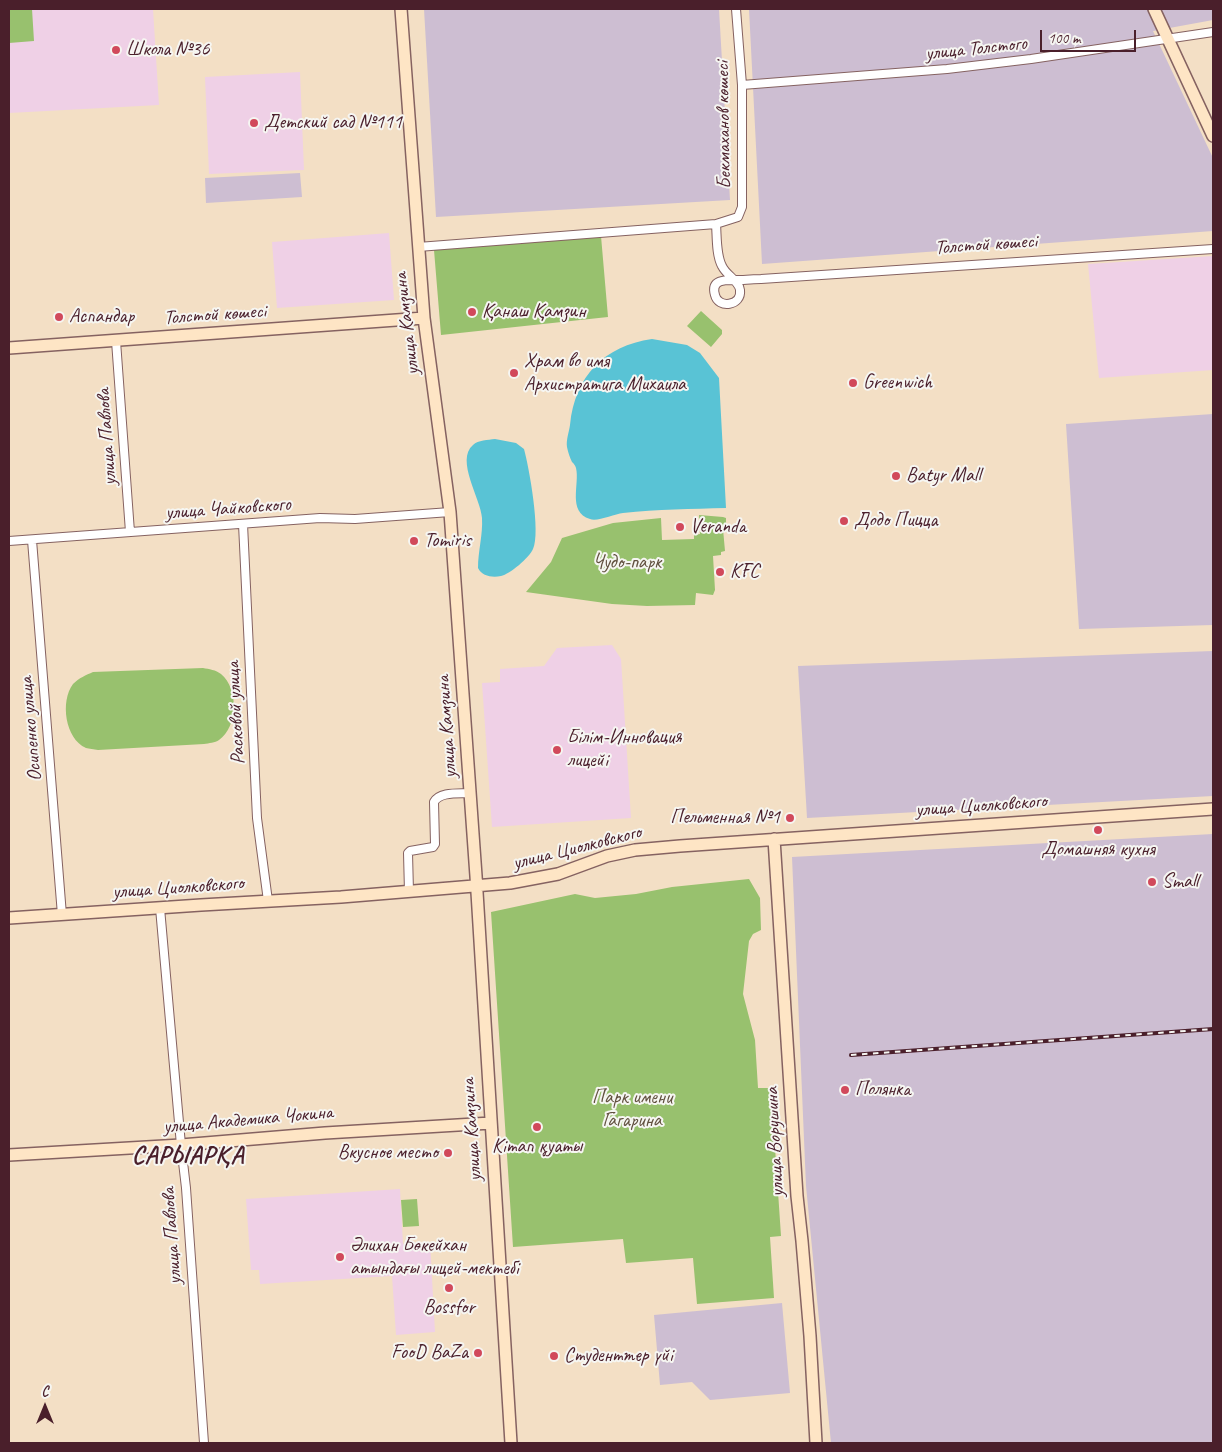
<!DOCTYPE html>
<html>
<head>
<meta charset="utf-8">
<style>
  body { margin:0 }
  #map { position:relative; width:1222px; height:1452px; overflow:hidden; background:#f3dfc5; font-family:Caveat,sans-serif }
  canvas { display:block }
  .frame { position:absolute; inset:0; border:10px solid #4a1f2b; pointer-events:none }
  .north { position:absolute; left:20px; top:1382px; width:50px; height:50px; -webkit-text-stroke:4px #f6f6f2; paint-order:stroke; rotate:0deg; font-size:14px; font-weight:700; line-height:20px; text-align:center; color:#4a1f2b }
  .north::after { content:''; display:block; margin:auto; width:18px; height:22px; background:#4a1f2b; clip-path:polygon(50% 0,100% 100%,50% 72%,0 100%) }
  .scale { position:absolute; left:1040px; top:30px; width:96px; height:22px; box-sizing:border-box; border:2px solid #4a1f2b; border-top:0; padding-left:6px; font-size:15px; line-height:18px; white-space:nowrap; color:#4a1f2b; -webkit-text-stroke:4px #f6f6f2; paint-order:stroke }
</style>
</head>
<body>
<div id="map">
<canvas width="1222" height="1452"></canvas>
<div class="frame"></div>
<div class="north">С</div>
<div class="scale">100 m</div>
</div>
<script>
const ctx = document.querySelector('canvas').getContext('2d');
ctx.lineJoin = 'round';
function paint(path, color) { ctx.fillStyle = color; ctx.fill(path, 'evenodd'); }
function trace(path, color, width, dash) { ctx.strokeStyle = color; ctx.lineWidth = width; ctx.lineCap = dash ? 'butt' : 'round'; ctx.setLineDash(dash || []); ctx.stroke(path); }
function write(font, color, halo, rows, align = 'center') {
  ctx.font = font + ' Caveat,sans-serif'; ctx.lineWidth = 4; ctx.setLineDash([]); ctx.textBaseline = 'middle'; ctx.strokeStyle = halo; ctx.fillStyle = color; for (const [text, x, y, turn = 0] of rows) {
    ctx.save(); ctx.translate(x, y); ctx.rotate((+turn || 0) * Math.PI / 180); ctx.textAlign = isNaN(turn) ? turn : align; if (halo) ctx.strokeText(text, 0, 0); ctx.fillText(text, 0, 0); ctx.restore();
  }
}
const built = new Path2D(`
  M9,9H153L159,105L9,113Z
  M300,72L304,170L209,174L205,77Z
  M389,233L394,300L277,308L272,242Z
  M1213,256V370L1099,378L1088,264Z
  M612,645L621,659L631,818L492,827L482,683L500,682V669L544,666L557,648Z
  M400,1189L403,1244L430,1242L435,1332L396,1335L392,1276L260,1284L259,1270H251L246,1199Z`);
const industrial = new Path2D(`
  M424,9H719L730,200L436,217Z
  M749,9H1213V20L1153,31L1213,158V231L762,264Z
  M300,173L302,197L206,203L205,178Z
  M1213,414V625L1079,629L1066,424Z
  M1213,651V796L807,818L798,666Z
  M1213,834V1443H831L806,1186L792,857Z
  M782,1303L790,1393L710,1400L692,1382L660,1385L654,1315Z`);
const green = new Path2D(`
  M9,9H32L34,41L9,43Z
  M601,236L608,317L441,335L434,250Z
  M701,311L722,330V334L711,347L687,326Z
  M699,515L723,517L726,518V527L723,529L725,551L721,552V555L713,556L715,590L713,595L696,593L695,605L647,606L612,604L526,592L551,562L562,538L613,523L661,518L662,540L694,539V535L700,534Z
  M203,668C209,669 216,670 221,674C239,689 238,727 219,740C215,743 209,743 204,744L98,750C94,749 89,749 86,748C65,739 60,701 73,684C79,678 86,675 93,672Z
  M749,879L760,898L761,930L753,934L749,941L743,994L755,1040L758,1088H771L781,1236L770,1237L774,1298L697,1304L693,1258L626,1263L623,1239L513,1247L491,912L575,894L595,898L636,894L672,887Z
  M417,1199L419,1226L403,1227L401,1200Z`);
const water = new Path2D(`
  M652,339L687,345L700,353L719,378L726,508C692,509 657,509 623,513C614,514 597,522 590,519C567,512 580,484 576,468C575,465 574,464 572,462C570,458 568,452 567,447C566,440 569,432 570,425C575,376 604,346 652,339Z
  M495,439L516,443L524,449C529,467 541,533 533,549C529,558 510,574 501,576C492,578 482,576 478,568C478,551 483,535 482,518C481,499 455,460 473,445C478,440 488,440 495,439Z`);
const street = new Path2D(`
  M742,85L947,69L1031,59L1213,32
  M716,224C717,237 716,255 722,266C726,275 739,281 740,290C742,306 718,309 715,295C710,278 728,280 738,280C746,280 754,279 761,279L1213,249
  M418,247L716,224L738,217L742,207V85L736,9
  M116,341L130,532
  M243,524L257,818L268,901
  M32,540L62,915
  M9,541L320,518L355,519L450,512
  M409,892L408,853L410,851L433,847L435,844L434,802C440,791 460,794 471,793
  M160,908L181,1145L186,1188L204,1443`);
const secondary = new Path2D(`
  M401,9L424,318L450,512L476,876L511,1443
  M1154,9L1213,136
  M9,348L424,318
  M774,839L797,1196L802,1241L810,1336L816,1443
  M9,918L201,905L341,897L510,883L558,874L607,856L635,850L680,846L1213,809
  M9,1155L181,1145L325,1133L491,1123`);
const rail = new Path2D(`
  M851,1055L1213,1029`);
const markers = [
  [116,50,5,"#d1495b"],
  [254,123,5,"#d1495b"],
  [472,312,5,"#d1495b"],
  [59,317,5,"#d1495b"],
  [514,373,5,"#d1495b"],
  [853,383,5,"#d1495b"],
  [896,476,5,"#d1495b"],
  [844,521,5,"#d1495b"],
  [680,527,5,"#d1495b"],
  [414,541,5,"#d1495b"],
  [720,572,5,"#d1495b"],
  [557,750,5,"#d1495b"],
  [790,818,5,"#d1495b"],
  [1098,830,5,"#d1495b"],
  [1152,882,5,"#d1495b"],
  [845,1090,5,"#d1495b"],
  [537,1127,5,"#d1495b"],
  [448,1153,5,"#d1495b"],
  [340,1257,5,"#d1495b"],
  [449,1288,5,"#d1495b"],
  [478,1353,5,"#d1495b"],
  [554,1356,5,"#d1495b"]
];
const streetNames = [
  ["улица Толстого",976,49,-6],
  ["Бекмаханов көшесі",724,125,-91],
  ["Толстой көшесі",986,245,-4],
  ["Толстой көшесі",215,315,-4],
  ["улица Камзина",407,324,-97],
  ["улица Павлова",107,437,-94],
  ["улица Чайковского",228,509,-4],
  ["Расковой улица",236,713,-93],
  ["улица Камзина",447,727,-94],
  ["Осипенко улица",31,729,-95],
  ["улица Циолковского",981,806,-4],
  ["улица Циолковского",577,848,-14],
  ["улица Циолковского",178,888,-4],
  ["улица Академика Чокина",248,1120,-5],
  ["улица Камзина",472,1130,-94],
  ["улица Ворушина",775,1142,-93],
  ["улица Павлова",172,1236,-94]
];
const poiNames = [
  ["Школа №36",126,50],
  ["Детский сад №111",264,123],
  ["Қанаш Қамзин",482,312],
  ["Аспандар",69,317],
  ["Храм во имя",524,362],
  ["Архистратига Михаила",524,385],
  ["Greenwich",863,383],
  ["Batyr Mall",906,476],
  ["Додо Пицца",854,521],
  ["Veranda",690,527],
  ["Tomiris",424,541],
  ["KFC",730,572],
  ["Білім-Инновация",567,738],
  ["лицейі",567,761],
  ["Пельменная №1",780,818,"right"],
  ["Домашняя кухня",1098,850,"center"],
  ["Small",1162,882],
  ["Полянка",855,1090],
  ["Кітап қуаты",537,1147,"center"],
  ["Вкусное место",438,1153,"right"],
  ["Әлихан Бөкейхан",350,1246],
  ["атындағы лицей-мектебі",350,1269],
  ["Bossfor",449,1308,"center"],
  ["FooD BaZa",468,1353,"right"],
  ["Студенттер үйі",564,1356]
];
const parkNames = [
  ["Чудо-парк",627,563],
  ["Парк имени",632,1098],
  ["Гагарина",632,1121]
];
const districtNames = [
  ["САРЫАРҚА",188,1156]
];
paint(built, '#efd0e6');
paint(industrial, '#cdbed2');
paint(green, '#98c16e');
paint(water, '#59c3d5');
trace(street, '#856261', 10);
trace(secondary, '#856261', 14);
trace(street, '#fff', 8);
trace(secondary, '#fee5c5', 11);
trace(rail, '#4a1f2b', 4);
trace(rail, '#f6f6f2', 2, [5.5]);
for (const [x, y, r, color] of markers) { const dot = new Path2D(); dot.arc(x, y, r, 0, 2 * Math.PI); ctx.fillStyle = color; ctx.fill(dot); trace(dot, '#f6f6f2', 2); }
write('20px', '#4a1f2b', '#f6f6f2', streetNames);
write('20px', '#4a1f2b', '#f6f6f2', poiNames, 'left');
write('20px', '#61503f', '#f6f6f2', parkNames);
ctx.letterSpacing = '1px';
write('bold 25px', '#4a1f2b', '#f6f6f2', districtNames);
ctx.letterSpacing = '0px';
</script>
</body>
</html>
